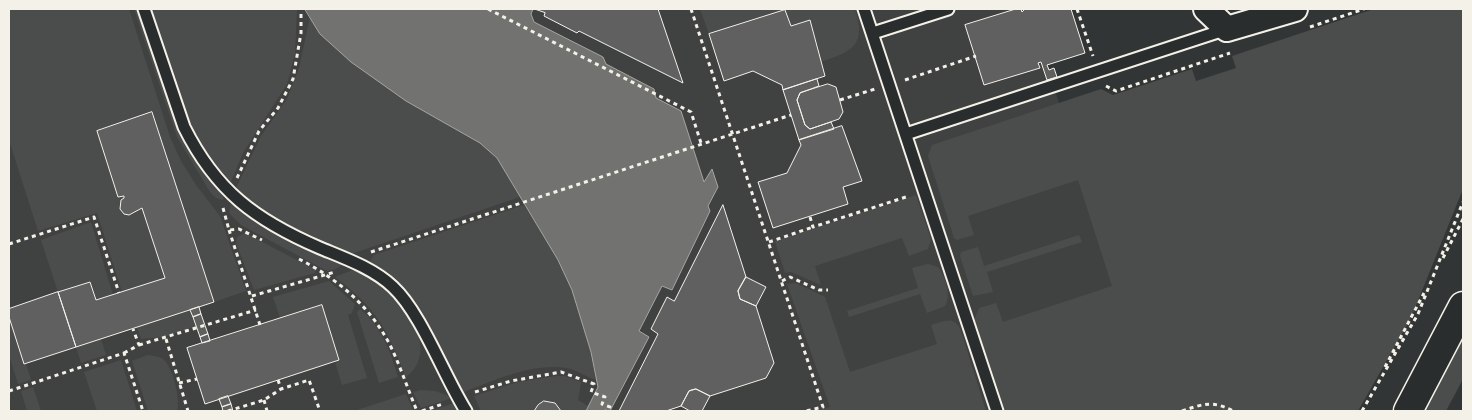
<!DOCTYPE html>
<html>
<head>
<meta charset="utf-8">
<style>
  body { margin:0 }
  #map { position:relative; width:1472px; height:420px; overflow:hidden; background:#323535; font-family:Pangolin,sans-serif }
  canvas { display:block }
  .frame { position:absolute; inset:0; border:10px solid #f4f1e8; pointer-events:none }
</style>
</head>
<body>
<div id="map">
<canvas width="1472" height="420"></canvas>
<div class="frame"></div>
</div>
<script>
const ctx = document.querySelector('canvas').getContext('2d');
ctx.lineJoin = 'round';
function paint(path, color) { ctx.fillStyle = color; ctx.fill(path, 'evenodd'); }
function trace(path, color, width, dash) { ctx.strokeStyle = color; ctx.lineWidth = width; ctx.lineCap = dash ? 'butt' : 'round'; ctx.setLineDash(dash || []); ctx.stroke(path); }
const built = new Path2D(`
  M9,9H1029L1067,128L1463,9L1315,411H9Z`);
const green = new Path2D(`
  M9,9H129L170,137L181,161L196,185L220,216L246,291L214,302L152,112L97,131L118,197L124,196V198L121,200L120,209L124,214L129,215L142,208L165,278L122,292L97,213L38,231L9,140Z
  M134,9H138L180,135L189,151L224,194L223,200L216,198L210,192L177,137Z
  M151,9H297L295,54L287,84L243,153L230,184L218,171L191,129Z
  M700,9H855C867,45 852,52 820,62L817,52L819,48L810,20L791,26L785,10L709,34Z
  M1374,9H1463V189L1411,318L1358,411H1005L973,323L979,308L996,303L1003,322L1112,286L1078,180L968,216L974,235L957,240L954,238L928,156L932,145L1101,89L1113,95L1192,69L1196,81L1236,68L1232,56Z
  M310,17L320,34L406,101L480,143L497,158L520,197L351,254C311,235 269,220 236,191V188L261,136L287,99L299,68Z
  M916,195L931,239L928,249L909,256L902,238L815,266L821,285L791,272L785,273L775,241Z
  M231,203L236,204L264,227L345,263L336,269L327,271L241,225L229,213Z
  M524,205C536,223 548,241 558,260C578,297 589,339 596,380C588,377 579,372 571,369C536,361 495,380 464,392L413,300L386,273L369,263L374,255Z
  M91,222L113,295L96,300L90,282L58,292L41,240Z
  M245,233L316,270L315,273L254,290L236,243L237,237Z
  M1079,235L1082,242L987,272L993,292L973,296L960,256L961,252L978,247L984,266Z
  M928,264L938,267C945,276 952,296 945,306L927,313L920,294L849,317L847,311L918,288L912,268Z
  M355,269C368,276 381,283 391,293C412,314 437,354 406,377C387,329 377,309 335,277Z
  M329,281L355,304L352,313L348,315L367,378L342,385L335,362L339,360L322,305L280,318L273,297Z
  M796,283L825,297L850,372L937,344L931,325C944,321 955,315 961,331L986,411H815L830,407L787,284Z
  M360,309C381,325 391,353 398,377L379,383L357,312Z
  M190,310L196,326L164,337L141,339L137,327Z
  M9,311L31,380L18,384L9,355Z
  M1463,331V379L1446,411H1421Z
  M101,339L106,355L81,363L76,347Z
  M148,355C153,356 159,356 163,359C173,367 181,400 177,411H148L132,361Z
  M121,360L137,411H97L84,372Z
  M556,376H565L581,382L578,400L588,406L586,411H561C555,397 540,399 534,411H481L474,396L518,382Z
  M33,387L41,411H27L21,391Z
  M421,390L435,391L449,396V399L421,408L413,392Z
  M406,394L413,410L354,411Z
  M454,403L459,411H430Z`);
const water = new Path2D(`
  M305,9H533L531,14L534,22L603,57L606,64L654,89L656,98L681,111L704,182L712,169L718,187L708,206L710,211L672,290L662,286L639,331L649,337L610,411H586L598,387L591,352L572,290L558,260L497,158L480,143L406,101L351,62L320,34Z`);
const building = new Path2D(`
  M535,9H658L683,83L579,31L577,33L544,16L545,13Z
  M1016,9H1021L1022,12L1025,9H1071L1085,53L1047,65L1049,70L1054,68L1057,77L1047,80L1041,62L1038,63L1040,68L984,85L965,25Z
  M785,10L791,26L810,20L825,76L783,90L782,85L753,71L724,81L709,34Z
  M817,79L819,86L800,93L797,100L805,125L810,129L831,122L834,129L799,140L783,90Z
  M828,84L836,87L843,112L839,119L810,129L805,125L797,100L800,93Z
  M152,112L214,302L76,347L58,292L90,282L96,300L165,278L142,208L129,215L124,214L120,209L121,200L124,198V196L118,197L97,131Z
  M842,126L862,181L843,187L848,204L773,228L758,182L787,173L801,145L799,140Z
  M723,205L746,277L738,291L740,299L756,306L774,363L766,378L710,396L696,389L689,391L681,406L666,411H619L658,334L651,329L667,297L674,301Z
  M746,277L766,287L756,306L740,299L738,291Z
  M58,292L76,347L24,364L9,317V309Z
  M322,305L339,360L205,404L187,348Z
  M199,307L201,314L193,317L190,310Z
  M201,314L208,334L200,337L193,317Z
  M208,334L210,341L202,343L200,337Z
  M696,389L710,396L702,411H690L681,406L689,391Z
  M228,396L231,404L222,407L219,399Z
  M544,401L555,403L561,411H534L538,405Z
  M231,404L233,411H223L222,407Z`);
const path = new Path2D(`
  M488,9L691,112L701,143
  M691,9L823,407L806,411
  M1077,9L1093,56
  M1310,27L1364,9
  M905,80L976,56
  M1106,86L1116,91L1230,53
  M840,100L875,89
  M237,178L259,131L278,108L293,79L301,33V9
  M223,208L229,230L239,229L262,240
  M810,217L813,227L909,196
  M229,230L260,325
  M769,242L813,227
  M9,244L94,217L119,293
  M371,252L791,115
  M1443,258L1463,219
  M299,259C338,279 371,307 391,347C401,368 408,390 417,411
  M782,281L790,277L819,290H828
  M252,296L335,272
  M166,339L188,411
  M139,345L256,310
  M124,353L139,345L133,329
  M1385,367L1424,293
  M278,380L281,389L309,380L320,411
  M179,383L197,379
  M9,391L124,353L143,411
  M475,392L511,381L561,372L594,384L591,392L605,397L602,404L610,407L606,411
  M264,400L267,411
  M228,411L264,400L281,389
  M422,411L443,404
  M1182,411C1203,404 1212,400 1233,411
  M1362,411L1418,314L1463,202`);
const service = new Path2D(`
  M144,9L184,127C216,191 255,220 320,248C344,258 373,268 393,287C421,313 444,376 466,411
  M864,9L997,411
  M873,33L948,9
  M906,134L1227,29`);
const minor = new Path2D(`
  M1206,9L1227,29L1295,9`);
const secondary = new Path2D(`
  M1408,411L1463,306`);
paint(built, '#404242');
paint(green, '#4b4d4c');
paint(water, '#727370');
trace(water, '#a6a5a0', 1);
paint(building, '#5f605f');
trace(building, '#f4f1e8', 1);
trace(service, '#f4f1e8', 15);
trace(minor, '#f4f1e8', 28);
trace(secondary, '#f4f1e8', 31);
trace(path, '#f4f1e8', 3, [4, 4]);
trace(service, '#2a2d2e', 11);
trace(minor, '#2a2d2e', 24);
trace(secondary, '#2a2d2e', 28);
</script>
</body>
</html>
